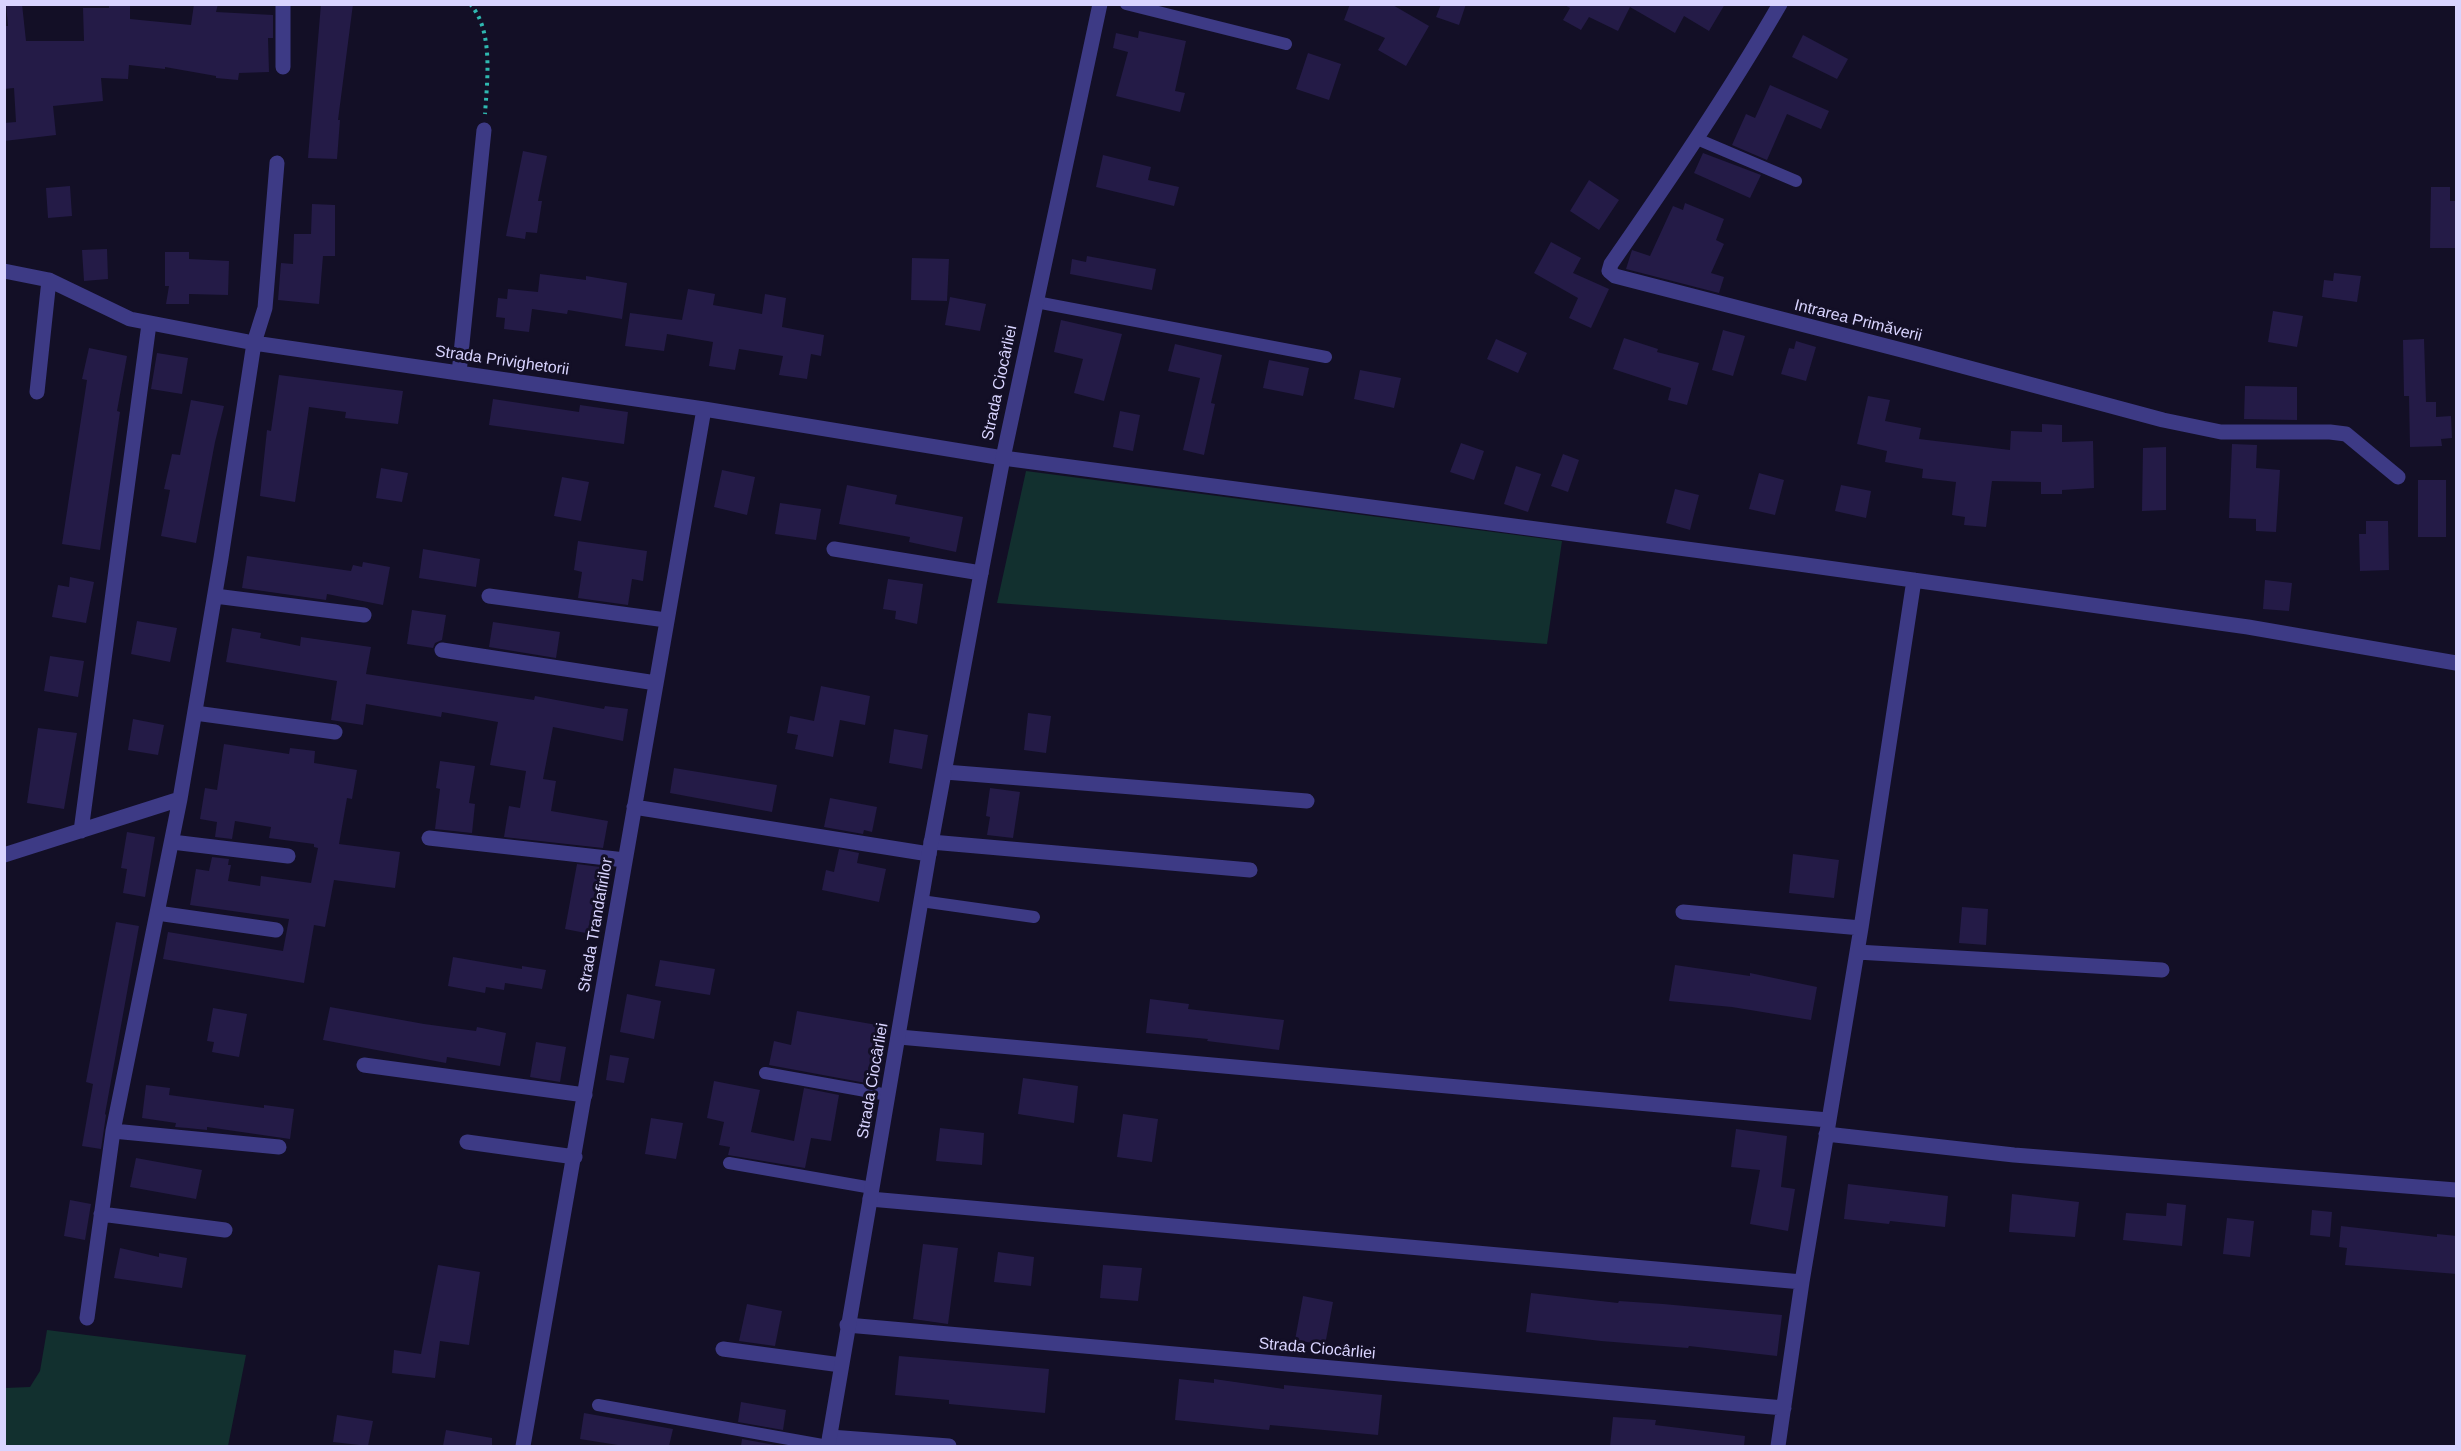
<!DOCTYPE html>
<html>
<head>
<meta charset="utf-8">
<style>
  body { margin:0 }
  #map { position:relative; width:2461px; height:1451px; overflow:hidden; background:#130f26; font-family:Arial,sans-serif }
  canvas { display:block }
  .frame { position:absolute; inset:0; border:6px solid #d9d4ff; pointer-events:none }
</style>
</head>
<body>
<div id="map">
<canvas width="2461" height="1451"></canvas>
<div class="frame"></div>
</div>
<script>
const ctx = document.querySelector('canvas').getContext('2d');
ctx.lineJoin = 'round';
function paint(path, color) { ctx.fillStyle = color; ctx.fill(path, 'evenodd'); }
function trace(path, color, width, dash) { ctx.strokeStyle = color; ctx.lineWidth = width; ctx.lineCap = dash ? 'butt' : 'round'; ctx.setLineDash(dash || []); ctx.stroke(path); }
function write(font, color, halo, rows, align = 'center') {
  ctx.font = font + ' Arial,sans-serif'; ctx.lineWidth = 6; ctx.setLineDash([]); ctx.textBaseline = 'middle'; ctx.strokeStyle = halo; ctx.fillStyle = color; for (const [text, x, y, turn = 0] of rows) {
    ctx.save(); ctx.translate(x, y); ctx.rotate((+turn || 0) * Math.PI / 180); ctx.textAlign = isNaN(turn) ? turn : align; if (halo) ctx.strokeText(text, 0, 0); ctx.fillText(text, 0, 0); ctx.restore();
  }
}
const green = new Path2D(`
  M1026,471L1562,541L1547,644L997,603Z
  M47,1330L246,1355L228,1446H5V1388L30,1387L40,1371Z`);
const building = new Path2D(`
  M6,4H22L26,41H84L83,8H109V4H130V19L191,25L194,4H218L216,12L273,15V38H268L269,72L239,73L238,80L216,78V76L165,67V69L129,65L128,79L101,78L103,101L53,106L56,135L4,141V123L16,122L14,88L4,89V26H8Z
  M321,4H353L338,120H340L337,159L308,158Z
  M1350,4H1391L1429,26L1406,66L1378,50L1385,38L1344,20Z
  M1441,4H1466L1459,25L1436,17Z
  M1563,4H1725L1709,31L1684,16L1675,33L1630,7L1618,31L1589,17L1581,30L1563,20L1570,8Z
  M1139,31L1186,41L1175,91L1185,93L1180,112L1116,96L1128,52L1113,48L1116,33L1138,38Z
  M1803,35L1848,59L1837,79L1792,57Z
  M1308,53L1341,64L1329,100L1296,89Z
  M1770,85L1829,111L1821,129L1787,114L1767,160L1732,145L1746,114L1755,118Z
  M523,151L547,156L538,201H542L537,233L526,232L525,239L506,236Z
  M1703,153L1761,175L1750,198L1694,173Z
  M1103,155L1151,167L1148,180L1179,187L1174,206L1096,187Z
  M1589,180L1619,200L1599,230L1570,211Z
  M70,186L72,216L48,218L46,188Z
  M2431,187H2450V201H2457V248H2430Z
  M1685,203L1724,219L1716,240L1724,244L1711,273L1724,277L1719,293L1626,269L1632,250L1650,256L1673,206L1683,210Z
  M312,204L335,205V256H323L319,304L278,300L281,263L293,264L294,234H311Z
  M1551,242L1581,258L1573,273L1609,289L1591,328L1569,318L1578,298L1534,273Z
  M107,249L108,279L84,281L82,250Z
  M165,252H189V259L229,261L228,295L189,294V304H166L169,286H165Z
  M1087,256L1156,269L1152,290L1070,274L1072,259L1086,262Z
  M912,258L949,259L947,301L911,300Z
  M2334,273L2361,276L2357,302L2322,297L2324,280L2333,281Z
  M540,274L586,280V276L627,283L622,319L568,310L567,314L532,309L529,332L504,329L505,318L496,317L498,298L507,299L508,289L538,292Z
  M688,289L715,294L713,305L762,314L765,294L786,298L782,327L824,335L821,356L811,354L807,379L779,375L783,356L739,349L735,370L709,366L713,342L667,334L664,351L625,346L630,313L682,320Z
  M950,297L986,304L980,331L945,325Z
  M2273,311L2303,316L2297,347L2268,342Z
  M1061,320L1122,334L1104,401L1074,393L1083,359L1054,352Z
  M1723,330L1745,336L1733,376L1712,370Z
  M1624,338L1658,349L1657,352L1699,363L1687,405L1668,400L1671,388L1613,369Z
  M1496,339L1527,353L1518,373L1487,359Z
  M2424,339L2426,402H2436V417L2451,416L2452,438L2441,439L2442,446L2410,447L2409,396H2404L2403,340Z
  M1796,341L1816,347L1806,381L1781,374L1789,348L1794,349Z
  M1175,344L1222,355L1211,403L1215,404L1204,455L1183,450L1200,378L1168,371Z
  M89,348L127,356L117,411L120,412L100,550L62,544L87,380L82,379Z
  M157,353L188,358L182,394L151,389Z
  M1269,360L1309,368L1303,396L1263,388Z
  M1360,370L1401,378L1394,408L1354,399Z
  M279,375L403,391L398,424L345,418L346,412L309,407L295,502L260,496L267,430L271,431Z
  M2245,386L2297,387V420L2244,419Z
  M1868,396L1890,400L1885,421L1921,428L1919,439L2010,450L2011,431L2042,432V424L2062,425V442L2093,441L2094,488L2062,490V494H2041V482L1992,481L1986,527L1964,525L1965,517L1952,515L1956,482L1922,478L1923,469L1885,462L1887,451L1857,444Z
  M493,399L579,412L580,405L628,412L624,444L489,425Z
  M191,400L224,406L215,442L196,543L161,536L170,490L164,489L172,454L180,455Z
  M1120,411L1140,415L1133,451L1113,447Z
  M1461,443L1484,451L1474,480L1450,472Z
  M2232,444L2257,445L2256,468L2280,470L2276,532L2256,531V519L2229,518Z
  M2166,447V510L2142,511L2143,448Z
  M1563,454L1579,460L1568,492L1551,486Z
  M1516,466L1541,474L1528,512L1504,504Z
  M381,468L408,473L402,502L376,498Z
  M722,470L755,477L747,515L714,507Z
  M1759,473L1784,480L1775,515L1749,509Z
  M562,477L589,482L581,521L554,516Z
  M2418,480H2446V537H2418Z
  M847,485L897,495L895,504L963,517L956,552L909,542L910,537L839,524Z
  M1841,485L1871,491L1866,518L1835,511Z
  M1675,489L1699,495L1690,530L1666,523Z
  M780,503L821,509L816,540L775,534Z
  M2366,521H2388L2389,570L2360,571L2359,534H2366Z
  M578,541L647,551L643,581L632,579L628,605L578,598L582,572L574,570Z
  M423,549L480,559L476,587L419,578Z
  M247,556L351,571L353,565L362,567L363,562L390,567L383,605L327,594L326,600L242,588Z
  M70,577L94,582L86,623L52,617L58,585L69,587Z
  M888,579L923,584L917,624L895,619L896,611L883,609Z
  M2265,580L2292,583L2289,611L2263,609Z
  M412,610L446,615L442,640L435,643L433,648L407,644Z
  M137,621L177,628L170,662L131,654Z
  M493,622L560,632L556,658L489,647Z
  M232,628L261,633L260,638L300,646L301,637L371,647L366,674L534,700L535,696L604,709L605,706L628,709L623,741L553,727L543,779L556,781L551,811L608,821L603,848L504,837L509,806L520,808L526,771L490,765L498,722L442,712L441,717L366,704L363,725L331,720L337,681L226,662Z
  M50,656L84,661L78,697L44,691Z
  M821,686L870,696L865,725L840,720L833,757L795,749L798,735L787,733L790,716L814,721Z
  M1028,713L1051,716L1046,753L1024,750Z
  M133,719L164,725L158,755L128,750Z
  M38,728L77,733L64,809L27,803Z
  M894,729L928,735L922,769L889,763Z
  M224,744L289,754L290,748L315,751L314,763L357,770L352,799L347,798L339,844L400,852L395,888L334,880L325,927L314,925L304,983L163,959L168,932L283,951L289,919L190,905L196,869L209,871L212,857L229,859L228,865H231L228,881L260,886L261,876L311,883L318,848L314,847V844L269,838L271,827L235,821L232,839L215,837L217,822L200,819L205,788L217,790Z
  M440,761L475,766L469,803L475,804L472,833L435,829L440,789L436,788Z
  M674,768L777,785L772,812L670,793Z
  M990,788L1020,792L1013,838L987,835L990,817L986,816Z
  M830,798L877,807L872,832L864,830L863,834L824,827Z
  M127,832L155,837L145,897L123,893L127,869L121,868Z
  M839,849L859,853L857,863L886,869L879,902L822,890L826,870L834,872Z
  M1793,854L1839,860L1834,898L1789,893Z
  M577,864L600,867L599,872L608,874L596,935L565,929Z
  M1962,907L1988,909L1986,945L1959,943Z
  M116,922L139,926L105,1114L106,1115L101,1149L82,1146L93,1084L86,1082Z
  M453,957L522,969V966L546,970L542,989L505,983L504,990L486,987L485,993L448,986Z
  M660,960L715,969L710,995L655,986Z
  M1675,965L1750,976V973L1817,987L1811,1020L1732,1007L1669,1001Z
  M627,994L661,1001L654,1039L620,1032Z
  M1150,999L1189,1004L1188,1009L1284,1020L1279,1050L1207,1041L1208,1039L1146,1033Z
  M330,1007L424,1024L476,1031L477,1027L506,1033L500,1066L447,1057L446,1063L323,1040Z
  M213,1008L247,1014L239,1057L212,1052L214,1042L207,1041Z
  M797,1011L877,1025L866,1083L769,1065L774,1041L791,1045Z
  M536,1042L566,1047L560,1082L530,1077Z
  M610,1055L629,1058L624,1083L606,1080Z
  M1023,1078L1078,1086L1074,1123L1018,1114Z
  M714,1081L760,1090L751,1132L794,1141L804,1088L839,1095L831,1141L811,1138L805,1168L728,1155L730,1147L719,1145L724,1122L707,1118Z
  M146,1085L170,1088L169,1095L264,1108V1105L294,1109L290,1139L207,1127V1130L188,1128L175,1127L176,1123L142,1118Z
  M1123,1114L1158,1119L1152,1162L1117,1157Z
  M651,1118L683,1123L676,1159L645,1154Z
  M940,1128L984,1133L982,1165L936,1161Z
  M1736,1129L1787,1136L1781,1187L1795,1189L1788,1231L1750,1224L1760,1170L1731,1167Z
  M136,1158L202,1170L196,1199L130,1187Z
  M1848,1184L1948,1196L1945,1227L1890,1221L1889,1224L1844,1219Z
  M2012,1194L2079,1202L2075,1237L2009,1232Z
  M70,1200L91,1204L85,1240L64,1236Z
  M2167,1203L2186,1205L2182,1246L2123,1240L2126,1213L2166,1216Z
  M2312,1210L2332,1212L2330,1237L2310,1235Z
  M2227,1218L2254,1221L2250,1257L2223,1254Z
  M2341,1226L2437,1237V1234L2457,1236V1274L2345,1265L2347,1248L2339,1247Z
  M923,1244L958,1248L948,1324L913,1319Z
  M120,1248L159,1257V1253L187,1258L182,1288L114,1278Z
  M998,1252L1034,1257L1031,1286L994,1282Z
  M438,1265L480,1272L469,1345L440,1341L435,1378L392,1373L394,1350L421,1354Z
  M1103,1265L1142,1268L1138,1301L1100,1298Z
  M1531,1293L1618,1303L1619,1301L1663,1304L1782,1315L1777,1356L1689,1346L1688,1348L1601,1341L1526,1332Z
  M1303,1296L1333,1302L1325,1345L1295,1340Z
  M747,1304L782,1311L775,1346L739,1341Z
  M899,1356L1049,1369L1045,1413L949,1404V1400L895,1395Z
  M1179,1379L1214,1383V1379L1284,1389V1385L1382,1395L1378,1435L1270,1425L1269,1430L1175,1420Z
  M741,1402L786,1410L783,1430L738,1422Z
  M584,1413L673,1429L669,1446H624L580,1439Z
  M337,1415L373,1421L368,1446L333,1442Z
  M1613,1417L1656,1420L1655,1425L1745,1436L1744,1446H1610Z
  M446,1430L492,1438V1446H443Z
  M742,1439L780,1446H741Z`);
const path = new Path2D(`
  M470,4C494,30 487,82 485,114`);
const service = new Path2D(`
  M1126,4L1286,44
  M1697,139L1796,181
  M1036,302L1326,357
  M921,901L1034,917
  M765,1073L888,1095
  M729,1163L872,1188
  M598,1405L828,1446`);
const minor = new Path2D(`
  M1780,4C1728,94 1670,179 1611,264L1609,271L1615,276L1921,355L2163,420L2221,432H2330L2346,434L2398,477
  M283,67V4
  M4,271L49,280L130,319L254,343L704,409L1003,458L1799,564L2248,627L2456,663
  M459,373L484,130
  M37,392L49,280
  M834,549L981,573
  M215,596L364,615
  M489,596L666,620
  M442,650L656,683
  M195,713L335,732
  M945,772L1307,801
  M634,807L929,854
  M81,831L149,324
  M429,838L625,860
  M172,842L288,856
  M931,842L1250,870
  M4,855L180,799
  M1683,912L1861,928
  M157,913L276,930
  M1857,952L2162,970
  M899,1037L1828,1120
  M364,1065L585,1095
  M113,1131L279,1147
  M1826,1134L2014,1155L2456,1190
  M467,1142L575,1157
  M870,1199L1802,1282
  M101,1214L225,1230
  M87,1318L113,1131L180,799L221,558L254,343L265,308L277,163
  M847,1325L1784,1408
  M723,1349L841,1365
  M830,1437L949,1446
  M523,1446L704,409
  M1778,1446L1802,1282L1861,928L1914,580`);
const tertiary = new Path2D(`
  M828,1446L929,854L981,573L1003,458L1100,4`);
const streetNames = [
  ["Intrarea Primăverii",1858,321,14],
  ["Strada Privighetorii",502,361,8],
  ["Strada Ciocârliei",1000,383,-78],
  ["Strada Trandafirilor",596,925,-80],
  ["Strada Ciocârliei",873,1081,-80],
  ["Strada Ciocârliei",1317,1349,5]
];
paint(green, '#12302f');
paint(building, '#241b47');
trace(path, '#2fb8b0', 4, [3, 4.5]);
trace(service, '#3d3a85', 12);
trace(minor, '#3d3a85', 15);
trace(tertiary, '#3d3a85', 15);
write('16px', '#d9d4ff', '#130f26', streetNames);
</script>
</body>
</html>
